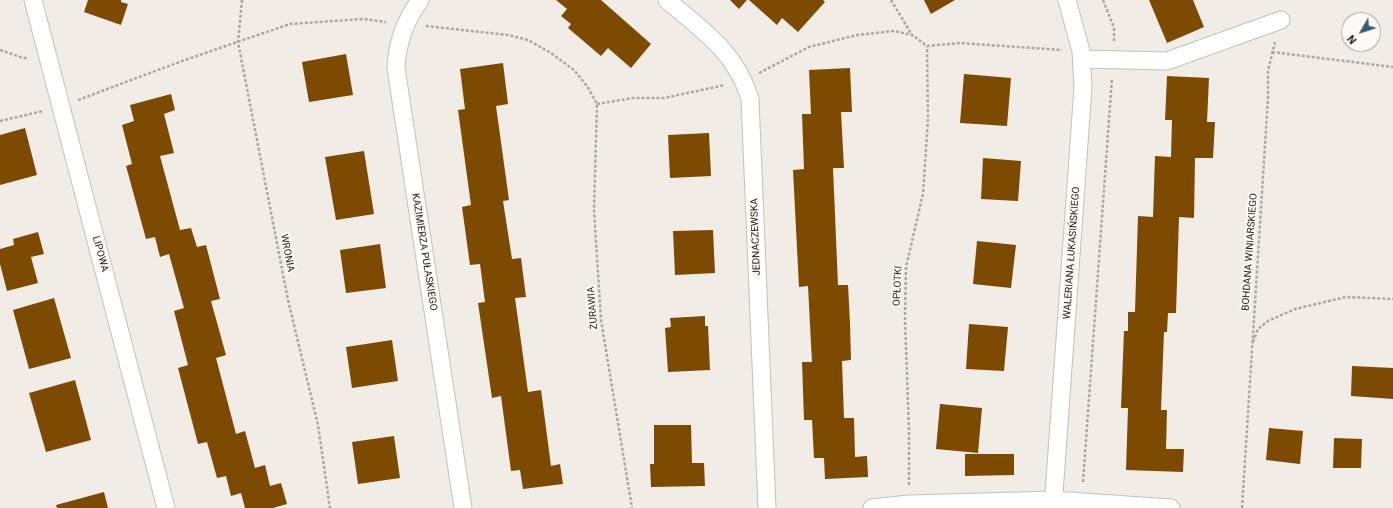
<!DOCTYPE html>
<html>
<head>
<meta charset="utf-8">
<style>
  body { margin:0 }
  #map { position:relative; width:1393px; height:508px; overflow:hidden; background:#f2ece6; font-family:Roboto,sans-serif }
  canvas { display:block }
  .north { position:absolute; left:1341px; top:12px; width:40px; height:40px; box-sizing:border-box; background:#fef9f5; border:1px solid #a6a39f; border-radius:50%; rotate:231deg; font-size:11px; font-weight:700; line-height:16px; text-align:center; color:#23211f }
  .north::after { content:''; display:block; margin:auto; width:14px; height:18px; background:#2f5e7d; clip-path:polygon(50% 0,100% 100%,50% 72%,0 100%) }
</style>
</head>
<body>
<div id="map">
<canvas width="1393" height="508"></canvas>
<div class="north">N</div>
</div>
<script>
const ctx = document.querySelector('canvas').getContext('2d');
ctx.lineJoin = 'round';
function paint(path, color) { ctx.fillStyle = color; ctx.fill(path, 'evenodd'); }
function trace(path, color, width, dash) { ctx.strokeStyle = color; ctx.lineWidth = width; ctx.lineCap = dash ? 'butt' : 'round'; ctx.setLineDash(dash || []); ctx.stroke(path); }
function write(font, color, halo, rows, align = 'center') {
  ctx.font = font + ' Roboto,sans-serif'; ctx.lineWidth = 4; ctx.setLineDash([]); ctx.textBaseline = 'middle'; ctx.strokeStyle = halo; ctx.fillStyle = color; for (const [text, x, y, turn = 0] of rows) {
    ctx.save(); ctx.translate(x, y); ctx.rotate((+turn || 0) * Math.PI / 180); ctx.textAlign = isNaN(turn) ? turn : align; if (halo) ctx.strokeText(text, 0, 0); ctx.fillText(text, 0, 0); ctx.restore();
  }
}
const building = new Path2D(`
  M88,0H121V2L128,4L121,25L84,12Z
  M556,0H601L651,44L631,68L608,48L601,56L568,28L571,24L561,16L567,9Z
  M730,0H747L739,9Z
  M749,0H823L825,2L798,32L782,18L777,25Z
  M924,0H955L931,14Z
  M1149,0H1193L1204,27L1167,43Z
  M346,54L353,95L309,102L302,62Z
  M503,63L508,104L496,106L509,200L503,201L512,259L521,258L526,297L515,298L528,392L541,390L551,466L560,464L563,484L523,489L520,470L511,471L501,396L492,398L478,303L485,302L480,264L470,265L462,207L471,205L458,110L465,109L460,69Z
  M850,68L852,112H841L844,168H833L838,285H848L850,323L851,360L842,361L844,418H854L855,457L867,456L868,477L825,479L824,458H814L812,420H804L802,362H812L811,344L808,286L799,287L793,170L804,169L802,114H811L809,70Z
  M964,74L1011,78L1007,126L960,123Z
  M1167,76L1209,78L1207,122H1215L1213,158H1195L1194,218L1179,217L1176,313H1168L1167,332H1164L1161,410H1167L1166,449H1184L1183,472L1126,470L1128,408H1121L1124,331H1128V312H1135L1138,216L1153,217L1155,156L1171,157L1172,120H1165Z
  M171,94L175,110L164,114L174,153L160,156L180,230L191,228L197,247L206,245L220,299L211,301L226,355L216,358L236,434L245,431L255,468L265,465L270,486L281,483L287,504L273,508H245L241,493L231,496L226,476L217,478L207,442L198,444L178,368L188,365L174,311L184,308L169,254L160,257L155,237L146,239L126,166L132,164L122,125L134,121L130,105Z
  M25,128L37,175L0,185V135Z
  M709,133L711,176L670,178L668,135Z
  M364,151L374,214L336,220L325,157Z
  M983,158L1021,161L1018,201L981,199Z
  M713,230L715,273L675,275L673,231Z
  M38,232L44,254L31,257L38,283L7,291L0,264V249L14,245L13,239Z
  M977,241L1016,245L1011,288L973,284Z
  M380,244L386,288L346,293L340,250Z
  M54,298L71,358L29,369L13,310Z
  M705,316V326H708L710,370L668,372L665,328L671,327L670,318Z
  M969,324L1008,327L1004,371L966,369Z
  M392,340L398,381L352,388L346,347Z
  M1352,366L1393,368V399L1351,396Z
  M75,380L91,440L46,452L29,393Z
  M940,404L982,408L978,453L936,449Z
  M654,425H691L692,463H704L705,486L651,487L650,464H654Z
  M1269,428L1303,431L1300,464L1266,460Z
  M394,436L400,478L358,484L352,442Z
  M1334,438L1362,439L1361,468H1333Z
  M965,454H1014V475L965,476Z
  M104,492L108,508H57L56,505Z`);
const path = new Path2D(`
  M242,0L238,42L288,300L318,425L330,508
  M891,0L912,35
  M1103,0L1114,28V41
  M426,26L508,35L528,40L551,53L574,70L587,86L597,104L594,210L601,320L632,508
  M0,50L23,58H28
  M1272,52L1393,67
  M759,73L809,47L857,35L894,31L912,35L927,46L960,43L1062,50
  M78,100L182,61L290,24L363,19L386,22
  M597,104L633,98H664L725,85
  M0,121L43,111
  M1253,342L1258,329L1268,321L1295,309L1346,297L1393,299
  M1083,482L1112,78
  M909,485V430L905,320L906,267L923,194L928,119L927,46
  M1242,508L1268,98V71L1275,42`);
const minor = new Path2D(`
  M33,0L166,508
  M420,0C405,21 397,42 396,68L463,508
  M667,0C703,31 736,52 750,99L767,508
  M1082,59L1167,61L1281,20
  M872,508L909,504L1054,500L1171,508
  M1053,508L1083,87L1081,51L1067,0`);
const streetNames = [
  ["JEDNACZEWSKA",756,237,-92],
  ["KAZIMIERZA PUŁASKIEGO",424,252,81],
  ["BOHDANA WINIARSKIEGO",1250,252,-86],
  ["WRONIA",287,253,79],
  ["WALERIANA ŁUKASIŃSKIEGO",1072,253,-86],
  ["LIPOWA",100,254,75],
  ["OPŁOTKI",898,286,-87],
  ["ŻURAWIA",593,308,-95]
];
paint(building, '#7c4a00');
trace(minor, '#c6c0ba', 19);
trace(path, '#aca7a3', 2.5, [3, 2]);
trace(minor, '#fff', 17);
write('10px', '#23211f', '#fef9f5', streetNames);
</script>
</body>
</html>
